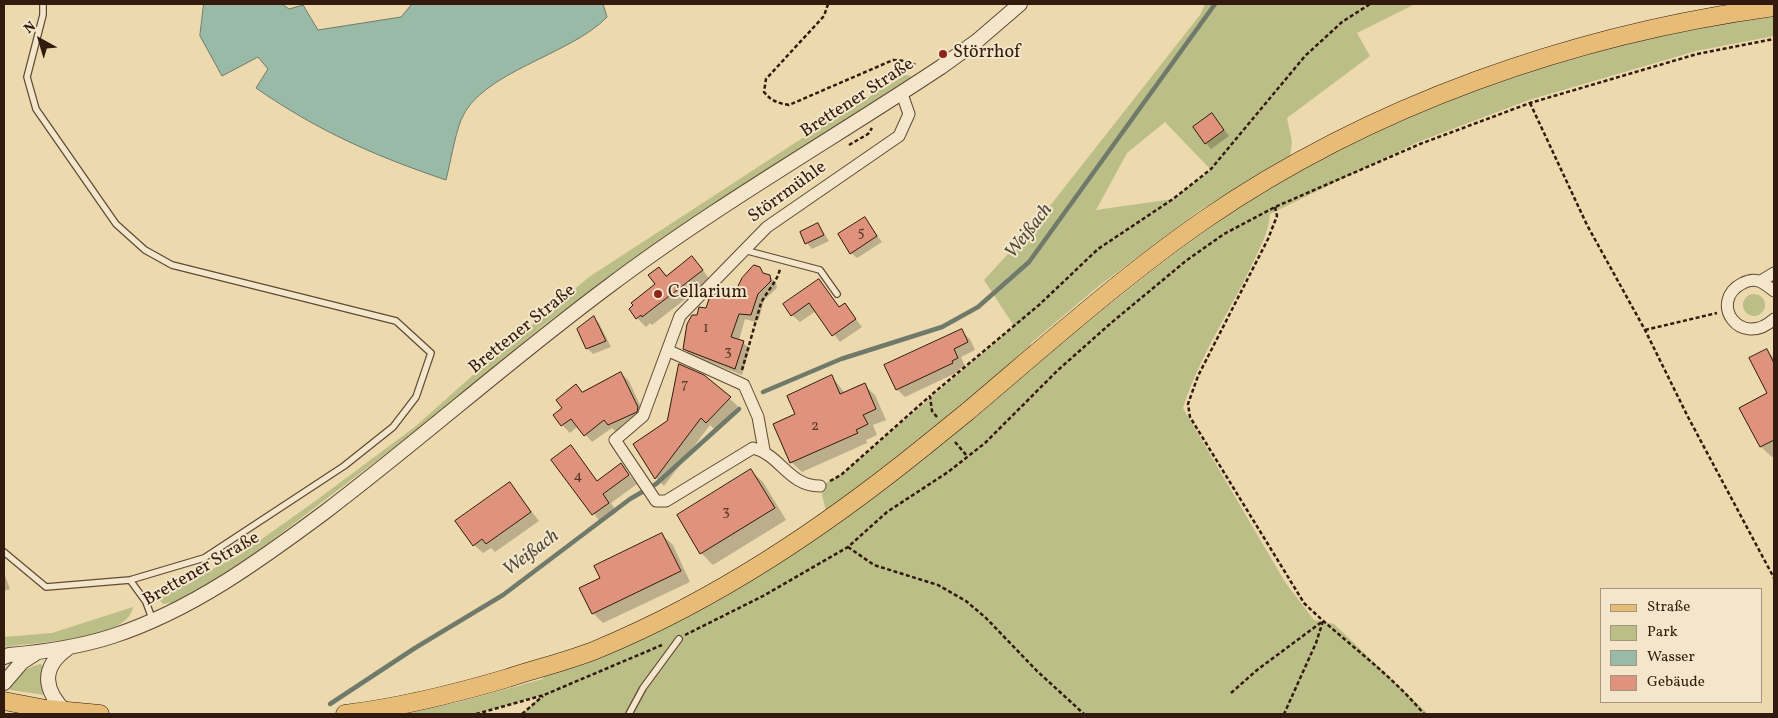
<!DOCTYPE html>
<html>
<head>
<meta charset="utf-8">
<style>
  body { margin:0 }
  #map { position:relative; width:1778px; height:718px; overflow:hidden; background:#ecd9ae; font-family:Vollkorn,serif }
  canvas { display:block }
  .frame { position:absolute; inset:0; border:5px solid #331a0e; pointer-events:none }
  .legend { position:absolute; left:1600px; top:588px; width:162px; height:115px; box-sizing:border-box; background:#f3e6ca; border:1px solid #a6947f; margin:0; padding:6px 9px; list-style:none; font-size:15px; color:#331a0e }
  .legend li { display:flex; align-items:center; gap:10px; height:25px }
  .legend b { width:25px; border:1px solid #a6947f }
  .north { position:absolute; left:15px; top:15px; width:50px; height:50px; -webkit-text-stroke:4px #f3e6ca; paint-order:stroke; rotate:321deg; font-size:14px; font-weight:700; line-height:20px; text-align:center; color:#331a0e }
  .north::after { content:''; display:block; margin:auto; width:18px; height:22px; background:#331a0e; clip-path:polygon(50% 0,100% 100%,50% 72%,0 100%) }
</style>
</head>
<body>
<div id="map">
<canvas width="1778" height="718"></canvas>
<div class="frame"></div>
<ul class="legend">
<li><b style="height:6px;background:#e6bc77"></b>Straße</li>
<li><b style="height:14px;background:#bcbe88"></b>Park</li>
<li><b style="height:14px;background:#99baa7"></b>Wasser</li>
<li><b style="height:14px;background:#df937c"></b>Gebäude</li>
</ul>
<div class="north">N</div>
</div>
<script>
const ctx = document.querySelector('canvas').getContext('2d');
ctx.lineJoin = 'round';
function paint(path, color) { ctx.fillStyle = color; ctx.fill(path, 'evenodd'); }
function trace(path, color, width, dash) { ctx.strokeStyle = color; ctx.lineWidth = width; ctx.lineCap = dash ? 'butt' : 'round'; ctx.setLineDash(dash || []); ctx.stroke(path); }
function write(font, color, halo, rows, align = 'center') {
  ctx.font = font + ' Vollkorn,serif'; ctx.lineWidth = 4; ctx.setLineDash([]); ctx.textBaseline = 'middle'; ctx.strokeStyle = halo; ctx.fillStyle = color; for (const [text, x, y, turn = 0] of rows) {
    ctx.save(); ctx.translate(x, y); ctx.rotate((+turn || 0) * Math.PI / 180); ctx.textAlign = isNaN(turn) ? turn : align; if (halo) ctx.strokeText(text, 0, 0); ctx.fillText(text, 0, 0); ctx.restore();
  }
}
const green = new Path2D(`
  M1205,4H1415L1357,33L1370,56L1287,118L1292,142L1290,157L1200,210L1100,285L1030,344L1043,358C1098,314 1152,269 1209,228C1365,117 1584,39 1774,17V36L1696,51L1529,100L1418,142L1270,214C1269,233 1259,249 1251,267C1228,314 1199,358 1183,408L1285,582L1314,620L1334,624L1428,714H522L542,695L476,714H398L455,703L543,679L545,666L687,607L826,511L820,486L841,475L1014,326L984,280L1038,221L1200,15ZM1165,122L1211,170L1173,199L1096,210L1127,153Z
  M905,75L911,76L909,79L630,262L545,324L430,420L263,547L194,594L171,603L163,604L157,597L238,556L314,502L416,426L483,366L589,277L801,139Z
  M1743 305a11 11 0 1 1 22 0a11 11 0 1 1-22 0Z
  M133,607C128,641 32,642 4,647V637L52,633Z
  M41,664L43,667L41,682L45,695L10,690C12,677 29,666 41,664Z`);
const water = new Path2D(`
  M204,4H282L289,9L303,5L318,30L401,17L412,4H603L607,17C571,55 480,72 461,120C454,139 451,160 446,180C375,156 318,131 256,88L268,69L258,57L222,76L200,36Z`);
const shadow = new Path2D(`
  M1212,115L1229,136L1211,149L1206,143Z
  M865,218L882,242L857,258L851,253Z
  M818,224L829,241L812,249L807,243Z
  M700,266L710,280L652,325L650,323L646,327L637,318L657,285L659,268L667,276Z
  M764,275L769,276L776,283L777,288L764,300L759,319L755,322L745,319L739,340L750,348L742,375L691,355L684,349L698,316L706,310L732,299Z
  M819,280L840,308L845,305L862,327L840,342L816,311L800,322L792,315Z
  M594,318L599,323L611,347L593,354L587,348Z
  M961,331L970,339L975,350L961,357L965,366L959,369L960,371L905,397L897,389Z
  M1766,350L1774,358V456L1772,457L1761,447L1741,408L1769,394Z
  M621,373L629,381L645,416L616,432L612,428L592,442L578,426L570,433L562,425L583,393Z
  M703,376L738,406L715,430L710,425L664,486L656,478L635,445L668,422Z
  M832,377L845,393L864,385L875,395L886,420L873,425L877,435L866,440L867,443L802,472L791,462L797,415Z
  M571,447L598,482L621,465L637,484L611,503L617,512L601,523L553,460Z
  M751,471L763,482L786,520L713,565L701,553L678,515Z
  M510,483L539,521L495,552L491,548L483,553L474,545Z
  M662,535L673,545L690,582L603,623L593,613L602,578Z
  M4,573L10,589L4,591Z`);
const stream = new Path2D(`
  M763,392L841,359L942,327L978,307L1029,262L1215,4
  M330,704L415,648L503,595L630,499L656,484L739,409`);
const building = new Path2D(`
  M1212,113L1224,130L1205,144L1193,127Z
  M865,217L877,236L850,254L838,234Z
  M818,223L824,235L805,244L800,232Z
  M692,256L703,270L642,317L641,315L636,319L629,309L633,305L631,303L655,284L648,275L659,267L666,276Z
  M754,265L760,267L763,273L770,275L771,281L758,294L751,315L739,314L731,337L744,341L735,369L683,349L687,324L692,315H697L699,307L706,308L710,296H714L715,294L732,298L742,278Z
  M819,279L839,307L845,303L856,319L832,336L809,303L791,316L783,304Z
  M594,316L606,341L586,349L577,329Z
  M962,329L968,342L954,349L958,358L952,361L953,363L896,390L884,365Z
  M1767,349L1774,363V440L1760,447L1739,408L1767,393L1749,358Z
  M679,364L704,375L731,397L706,423L701,418L655,479L633,444L667,421Z
  M621,372L638,407L637,412L608,425L604,420L584,436L571,419L561,426L553,415L562,408L556,400L576,384L582,392Z
  M832,375L840,394L865,383L876,409L863,415L868,424L856,430L858,433L790,463L773,424L795,414L787,396Z
  M571,445L597,481L621,463L629,475L603,494L609,503L592,515L551,460Z
  M751,469L775,508L700,554L677,515Z
  M510,482L531,512L486,544L482,539L473,546L455,521Z
  M662,533L681,571L592,614L579,588L600,578L594,566Z`);
const path = new Path2D(`
  M828,4L824,16L766,79L764,92C771,101 778,103 789,105L893,60L909,61L917,66
  M1530,103L1587,225L1645,330L1688,417L1774,578
  M849,145L868,134L872,128
  M1275,207L1277,216L1268,239L1198,376L1188,404L1190,417L1304,603C1343,641 1388,671 1424,714
  M1645,330L1717,313
  M742,370L761,303C767,291 777,282 780,269
  M937,417L932,411L930,396L1039,305L1098,249L1173,199L1211,169L1305,56L1342,22L1370,4
  M955,442L967,456
  M830,481L841,475L930,396
  M848,547L874,565L938,585L966,601L986,618L1037,671L1084,714
  M685,635L763,596L848,547L887,512L948,472L985,443L1058,370L1111,323L1187,260L1224,234L1275,207L1420,144L1530,103L1697,54L1774,39
  M1231,693L1257,670L1323,621L1316,643L1284,714
  M476,714L544,695L662,645
  M522,714L543,696`);
const service = new Path2D(`
  M744,250L820,270L837,294
  M4,552L46,587L130,580L204,558L344,466L393,427L416,397L431,353L396,321L172,265L145,250L116,224L36,109L27,77L43,15V4
  M130,580L146,602L153,621
  M629,714L643,688L679,639`);
const minor = new Path2D(`
  M1761,281L1774,273
  M1774,291C1764,283 1756,276 1743,283C1707,301 1740,350 1774,319
  M669,351L744,385L758,417L764,450
  M820,486C788,486 781,455 753,448L666,501H656L615,440L643,416L680,316L767,227L899,136L909,114L902,94`);
const tertiary = new Path2D(`
  M4,657L9,655C45,652 79,647 113,636C192,610 259,561 325,512C421,439 512,358 609,286C715,206 831,140 941,67L977,41L1020,4
  M4,683L22,662L36,653
  M66,712C44,691 40,668 67,649`);
const primary = new Path2D(`
  M967,412C1045,346 1121,278 1204,220C1371,105 1574,34 1774,7
  M4,701L46,709L100,714
  M345,714C401,707 454,694 508,678C538,668 569,661 598,649C718,599 825,527 925,446`);
const primaryBridge = new Path2D(`
  M925,446L967,412`);
const markers = [
  [943,54,5,"#8f2418"],
  [658,294,5,"#8f2418"]
];
const numberNames = [
  ["5",861,233],
  ["1",706,329],
  ["3",728,352],
  ["7",685,385],
  ["2",815,427],
  ["4",578,477],
  ["3",726,512]
];
const poiNames = [
  ["Störrhof",953,54],
  ["Cellarium",668,294]
];
const streetNames = [
  ["Brettener Straße",858,99,-33],
  ["Störrmühle",788,193,-36],
  ["Brettener Straße",523,330,-39],
  ["Brettener Straße",202,570,-30]
];
const waterNames = [
  ["Weißach",1030,232,-52],
  ["Weißach",532,554,-37]
];
paint(green, '#bcbe88');
paint(water, '#99baa7');
trace(water, '#707a6a', 1);
paint(shadow, '#0003');
trace(stream, '#707a6a', 4.5);
paint(building, '#df937c');
trace(building, '#331a0e', 1);
trace(service, '#614a36', 8);
trace(minor, '#614a36', 13);
trace(tertiary, '#614a36', 16);
trace(primary, '#331a0e', 19);
trace(path, '#331a0e', 2.5, [4, 2.5]);
trace(service, '#f3e6ca', 5.5);
trace(minor, '#f3e6ca', 11);
trace(tertiary, '#f3e6ca', 14);
trace(primary, '#e6bc77', 18);
trace(primaryBridge, '#331a0e', 19, []);
trace(primaryBridge, '#e6bc77', 18);
for (const [x, y, r, color] of markers) { const dot = new Path2D(); dot.arc(x, y, r, 0, 2 * Math.PI); ctx.fillStyle = color; ctx.fill(dot); trace(dot, '#f3e6ca', 2); }
write('15px', '#5e382a', null, numberNames);
write('18px', '#331a0e', '#f3e6ca', poiNames, 'left');
write('18px', '#331a0e', '#f3e6ca', streetNames);
write('italic 19px', '#524a3c', '#f3e6ca', waterNames);
</script>
</body>
</html>
